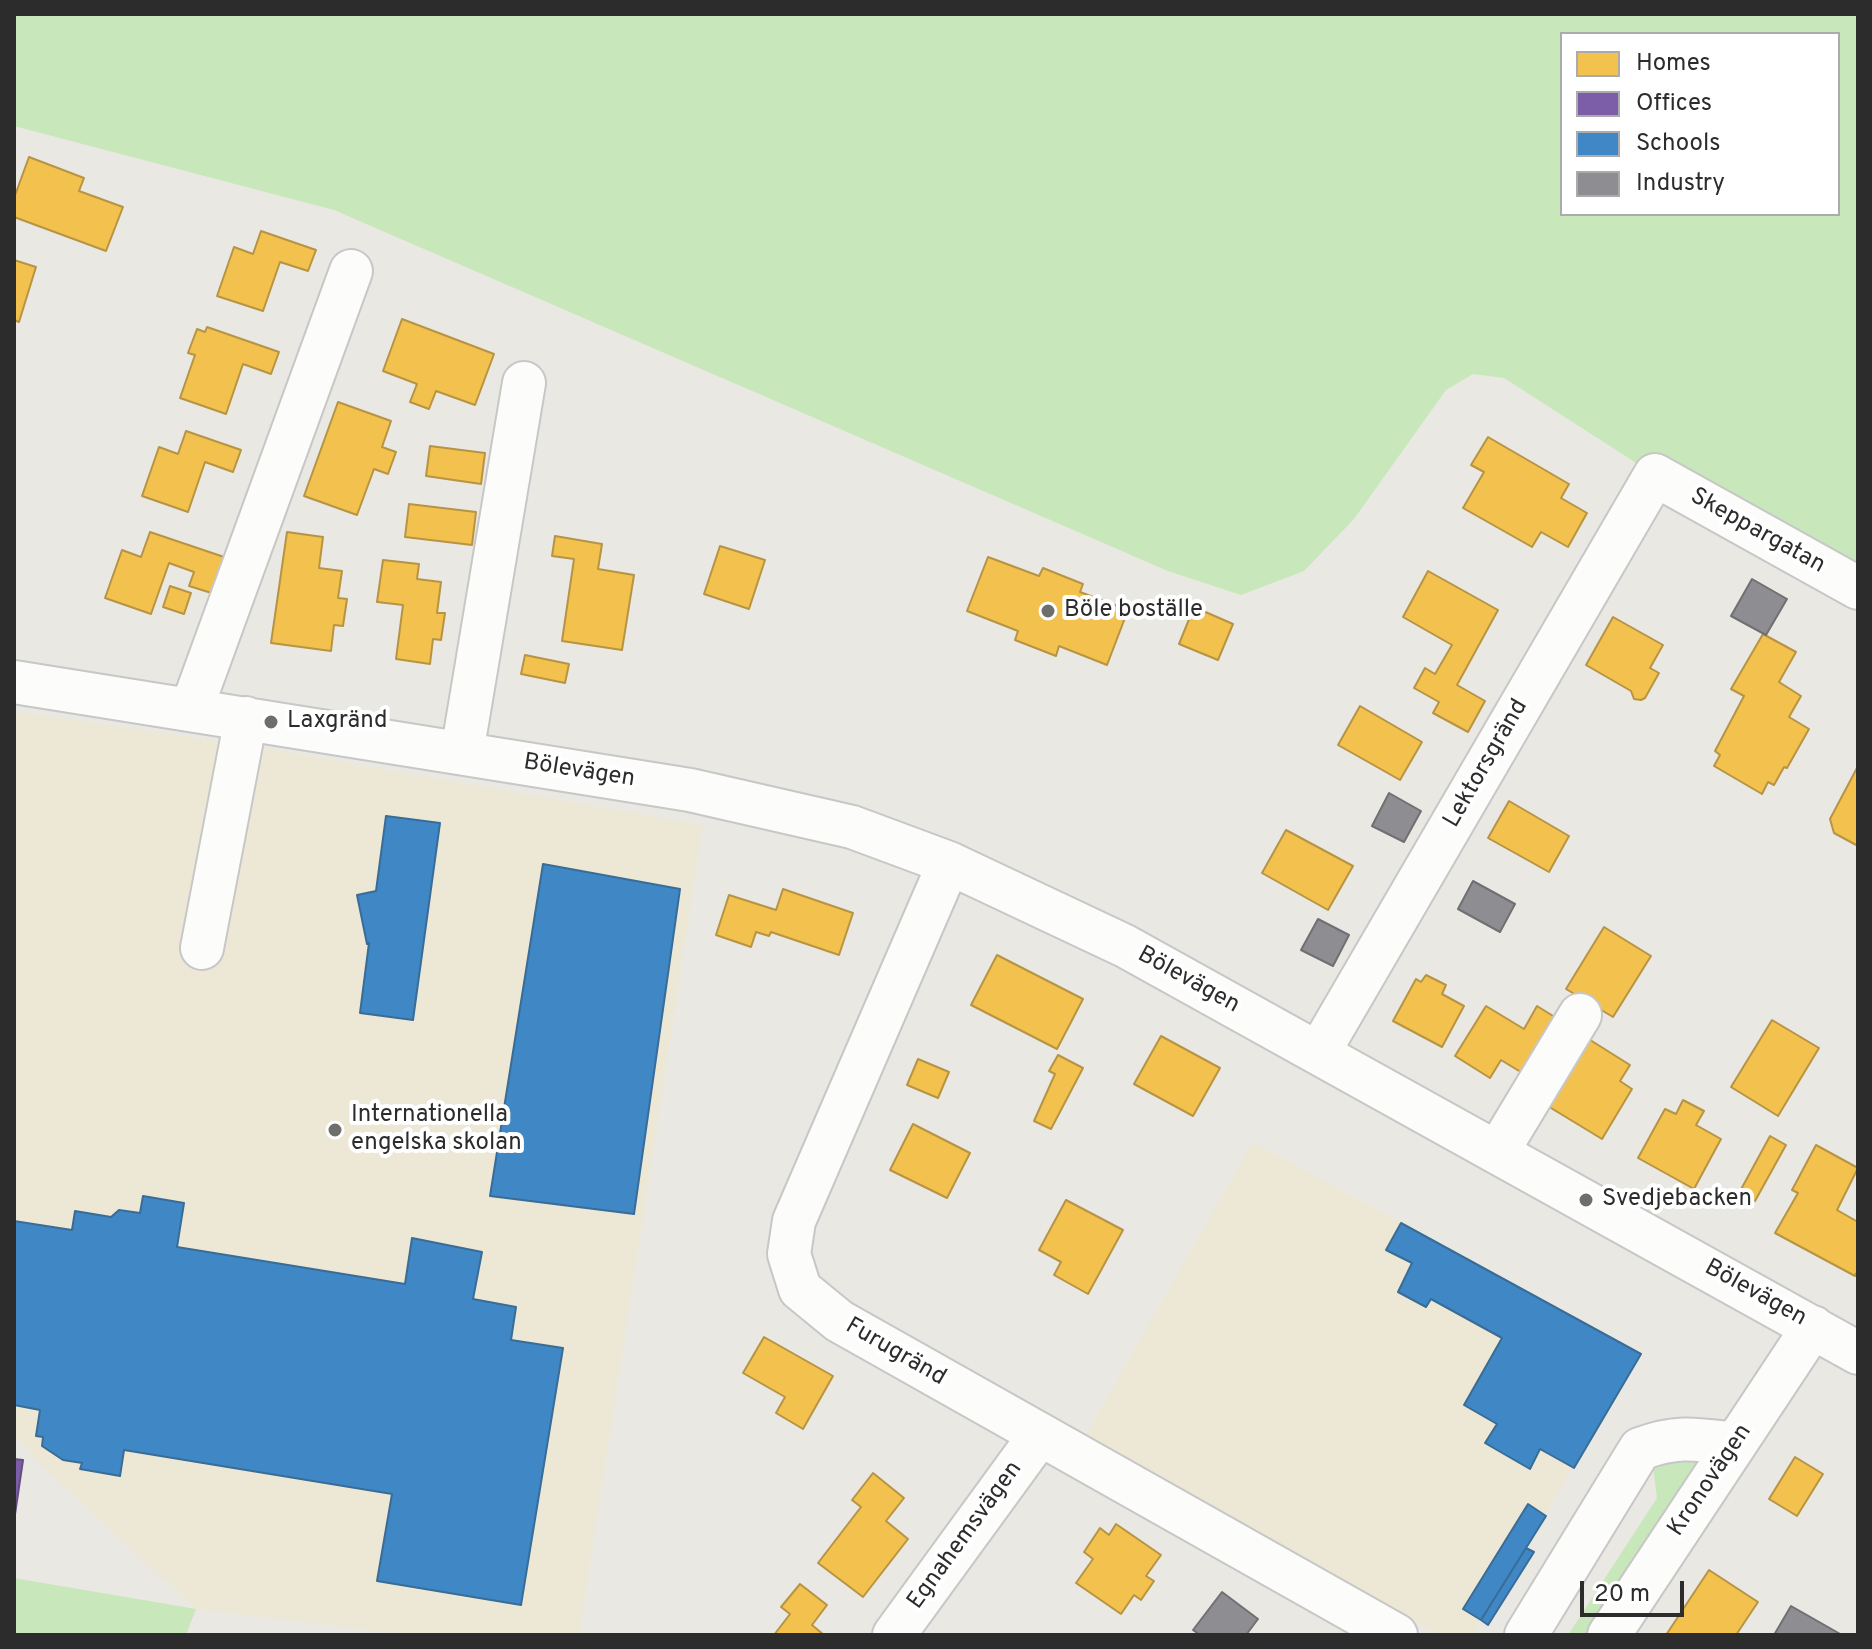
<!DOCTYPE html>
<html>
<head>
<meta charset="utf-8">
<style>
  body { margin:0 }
  #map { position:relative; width:1872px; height:1649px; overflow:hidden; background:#eae8e2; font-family:Overpass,sans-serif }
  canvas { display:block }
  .frame { position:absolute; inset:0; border:16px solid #2c2c2c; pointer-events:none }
  .legend { position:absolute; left:1560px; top:32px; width:280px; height:184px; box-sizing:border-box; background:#fff; border:2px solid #ababab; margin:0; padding:10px 14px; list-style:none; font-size:24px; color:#2c2c2c }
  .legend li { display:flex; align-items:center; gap:16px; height:40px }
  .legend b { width:40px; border:2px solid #ababab }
  .scale { position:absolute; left:1580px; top:1581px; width:104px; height:36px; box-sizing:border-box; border:4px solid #2c2c2c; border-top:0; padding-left:10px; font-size:24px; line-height:28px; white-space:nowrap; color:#2c2c2c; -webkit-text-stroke:6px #fff; paint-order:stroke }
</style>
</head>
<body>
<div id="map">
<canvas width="1872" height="1649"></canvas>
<div class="frame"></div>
<ul class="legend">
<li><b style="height:22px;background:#f2c14e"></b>Homes</li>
<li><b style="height:22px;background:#7b5ea7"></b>Offices</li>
<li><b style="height:22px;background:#3f88c5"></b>Schools</li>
<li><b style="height:22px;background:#8d8d92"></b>Industry</li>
</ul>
<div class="scale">20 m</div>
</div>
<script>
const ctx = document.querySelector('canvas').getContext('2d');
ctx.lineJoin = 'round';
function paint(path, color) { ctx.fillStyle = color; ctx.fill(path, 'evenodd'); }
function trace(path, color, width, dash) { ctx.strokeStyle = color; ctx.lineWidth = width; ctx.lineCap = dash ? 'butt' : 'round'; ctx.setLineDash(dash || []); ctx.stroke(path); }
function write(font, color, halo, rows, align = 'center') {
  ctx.font = font + ' Overpass,sans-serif'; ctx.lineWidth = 8; ctx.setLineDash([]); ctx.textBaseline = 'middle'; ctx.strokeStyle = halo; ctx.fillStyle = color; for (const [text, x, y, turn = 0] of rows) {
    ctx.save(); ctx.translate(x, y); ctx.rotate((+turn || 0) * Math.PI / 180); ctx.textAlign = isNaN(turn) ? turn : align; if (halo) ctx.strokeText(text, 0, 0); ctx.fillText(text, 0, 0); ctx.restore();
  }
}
const education = new Path2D(`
  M14,711L269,749L703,825L579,1635H408L196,1609L39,1463L14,1434Z
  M1253,1142L1641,1354L1473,1635H1438L1086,1435Z`);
const green = new Path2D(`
  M14,14H1858V559L1846,581L1655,475L1504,378L1473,374L1446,390L1354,519L1304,571L1241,595L1168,571L334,210L14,126ZM1562,34H1838V214H1562Z
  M1659,1450L1701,1461L1592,1635H1568L1657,1498L1652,1459Z
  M14,1578L196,1609L186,1635H14Z`);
const homes = new Path2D(`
  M29,157L84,178L79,191L123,207L106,251L14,217V198Z
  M261,231L316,250L308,271L280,262L263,311L217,296L234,247L253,254Z
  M14,260L36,267L19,322L14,320Z
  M402,319L494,354L475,405L436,391L429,409L410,402L417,384L383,371Z
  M207,327L279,352L271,374L243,364L226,414L180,398L195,355L188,353L197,329L205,332Z
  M338,402L391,421L382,447L396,452L388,474L374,469L357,515L304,496Z
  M186,431L241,450L233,472L205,462L188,512L142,496L159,447L178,454Z
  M1488,437L1569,484L1561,498L1587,513L1568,547L1541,532L1532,547L1463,508L1484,472L1471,465Z
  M430,446L485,453L481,484L426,476Z
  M409,504L476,512L472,545L405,537Z
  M150,532L230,559L218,595L189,586L194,572L169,563L151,614L105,598L122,550L141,557Z
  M287,532L323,537L319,568L342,571L338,598L347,599L343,626L334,625L331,651L271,643Z
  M555,536L602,544L598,569L634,575L622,650L562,641L574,559L552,556Z
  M720,546L765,560L749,609L704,594Z
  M988,557L1039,576L1043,568L1083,584L1080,592L1128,610L1107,665L1059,646L1056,656L1015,640L1018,631L967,611Z
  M383,560L419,564L417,579L441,582L437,613H445L441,640L433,639L430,664L396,659L403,605L377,602Z
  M1428,571L1498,610L1457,685L1485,701L1468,732L1433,713L1439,702L1414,688L1425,668L1435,674L1452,645L1403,617Z
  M170,586L191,593L184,614L163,607Z
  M1194,607L1233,624L1218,660L1179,644Z
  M1613,617L1663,645L1650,668L1659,673L1645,698L1641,700L1634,699L1631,691L1586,665Z
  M1763,634L1796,652L1779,682L1801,696L1789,717L1809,729L1787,768L1784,767L1774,785L1768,782L1762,794L1714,766L1720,755L1715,751L1744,696L1731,689Z
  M525,655L569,664L565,683L521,674Z
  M1360,706L1422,742L1400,780L1338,745Z
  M1858,766V846L1834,833L1830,819Z
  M1509,801L1569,836L1549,872L1488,838Z
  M1286,830L1353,866L1328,910L1262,873Z
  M783,889L853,913L839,955L771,932L769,936L756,932L751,947L716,935L729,895L776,910Z
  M1604,927L1651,956L1613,1017L1566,989Z
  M997,955L1083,999L1057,1049L971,1005Z
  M1426,975L1446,985L1442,994L1464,1006L1442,1047L1393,1021L1416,979L1421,982Z
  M1486,1006L1524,1029L1537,1006L1558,1019L1524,1074L1501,1060L1490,1078L1455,1056Z
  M1772,1020L1819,1048L1778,1116L1731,1087Z
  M1161,1036L1220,1068L1193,1116L1134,1084Z
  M1587,1038L1630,1065L1620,1081L1632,1089L1602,1139L1546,1105Z
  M1058,1055L1083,1068L1051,1129L1034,1121L1055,1074L1049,1071Z
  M918,1059L949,1072L938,1098L907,1085Z
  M1683,1100L1704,1111L1696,1125L1721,1139L1694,1189L1638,1158L1665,1109L1676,1114Z
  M913,1124L970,1153L947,1198L890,1170Z
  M1770,1136L1786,1145L1755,1201L1739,1193Z
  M1816,1145L1858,1168L1837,1210L1858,1222V1270L1855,1276L1775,1233L1798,1193L1792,1190Z
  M1066,1200L1123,1230L1088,1294L1054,1275L1061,1262L1039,1250Z
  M764,1337L833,1376L803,1429L776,1413L785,1397L743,1373Z
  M1795,1457L1823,1474L1797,1516L1769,1499Z
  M873,1473L904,1498L886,1521L908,1539L863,1597L818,1563L861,1507L852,1500Z
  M1116,1524L1161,1555L1146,1576L1154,1581L1141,1600L1134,1595L1121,1614L1076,1583L1093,1559L1084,1552L1100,1528L1109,1535Z
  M1709,1570L1758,1602L1736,1635H1666Z
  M800,1584L827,1605L812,1625L824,1635H774L790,1614L781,1607Z`);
const offices = new Path2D(`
  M14,1459L23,1460L14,1521Z`);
const schools = new Path2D(`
  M386,816L440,823L413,1020L360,1013L369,943L367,944L357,895L376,891Z
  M543,864L680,889L634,1214L490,1196Z
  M143,1196L184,1203L177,1247L405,1284L412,1238L482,1252L473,1299L516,1307L511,1340L563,1348L521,1605L377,1581L392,1494L124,1450L120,1476L80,1469L82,1463L63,1460L42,1446L43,1437L36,1436L40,1410L14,1405V1221L72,1230L75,1211L111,1217L119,1210L140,1213Z
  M1401,1223L1641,1354L1574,1468L1540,1449L1530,1469L1485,1443L1497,1424L1464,1405L1502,1338L1431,1299L1426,1307L1398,1292L1412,1263L1386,1250Z
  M1528,1504L1546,1516L1481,1620L1463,1609Z
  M1526,1548L1534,1552L1488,1625L1481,1620Z`);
const industry = new Path2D(`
  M1752,579L1787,599L1766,635L1731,616Z
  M1389,793L1421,811L1404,842L1372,826Z
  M1473,881L1515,904L1500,932L1458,909Z
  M1318,919L1349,935L1333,966L1301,950Z
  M1222,1592L1258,1619L1246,1635H1200L1193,1630Z
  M1791,1606L1842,1635H1774Z`);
const minor = new Path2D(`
  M14,682L690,790L852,827L949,863L1125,946L1858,1353
  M191,710L351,271
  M462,753L524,383
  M949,863L794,1221L789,1254L800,1289L839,1321L1396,1635
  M202,948L246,718
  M1319,1052L1655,475L1858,588
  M1498,1151L1580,1015
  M894,1635L1039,1436
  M1526,1635L1640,1449C1677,1435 1696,1439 1735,1444
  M1609,1635L1813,1327`);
const markers = [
  [1048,611,8,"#6e6e6c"],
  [271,722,8,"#6e6e6c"],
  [335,1130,8,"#6e6e6c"],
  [1586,1200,8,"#6e6e6c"]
];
const streetNames = [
  ["Skeppargatan",1757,532,29],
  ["Lektorsgränd",1487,764,-60],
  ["Bölevägen",579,772,9],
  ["Bölevägen",1188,981,29],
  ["Bölevägen",1755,1294,29],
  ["Furugränd",895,1353,30],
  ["Kronovägen",1711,1481,-56],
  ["Egnahemsvägen",966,1536,-54]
];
const poiNames = [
  ["Böle boställe",1064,611],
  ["Laxgränd",287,722],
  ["Internationella",351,1116],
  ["engelska skolan",351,1144],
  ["Svedjebacken",1602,1200]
];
paint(education, '#ede8d6');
paint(green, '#c8e7ba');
paint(homes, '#f2c14e');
trace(homes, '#b79444', 2);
paint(offices, '#7b5ea7');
trace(offices, '#634f82', 2);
paint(schools, '#3f88c5');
trace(schools, '#396c97', 2);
paint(industry, '#8d8d92');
trace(industry, '#707073', 2);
trace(minor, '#c8c7c7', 46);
trace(minor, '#fcfcfb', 42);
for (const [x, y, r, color] of markers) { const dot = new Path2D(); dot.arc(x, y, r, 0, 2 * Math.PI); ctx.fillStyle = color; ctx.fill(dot); trace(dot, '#fff', 3); }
write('24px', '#2c2c2c', '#fff', streetNames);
write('24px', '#2c2c2c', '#fff', poiNames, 'left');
</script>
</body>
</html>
